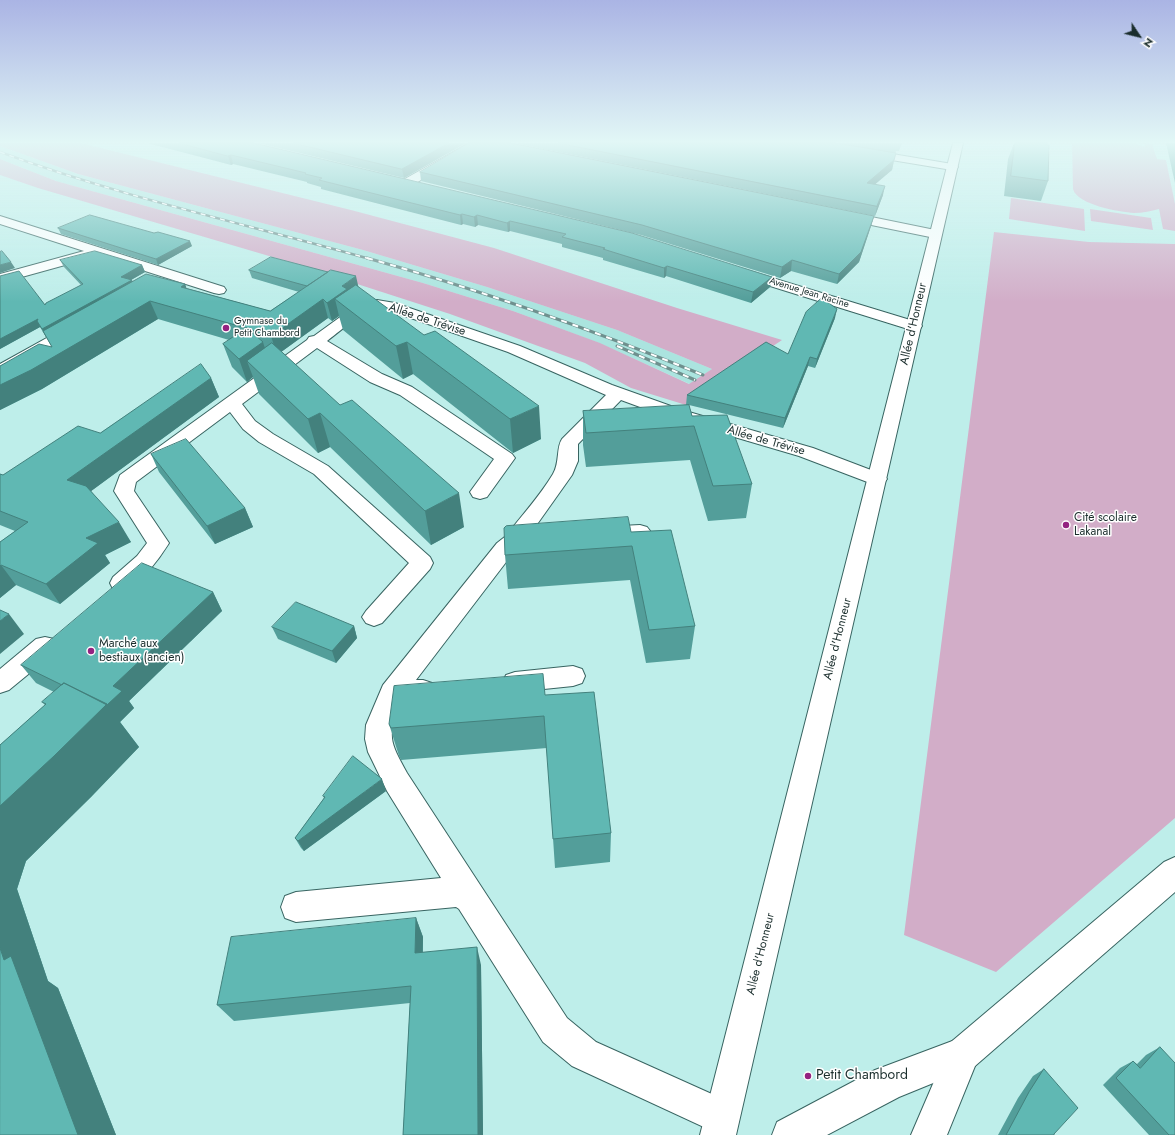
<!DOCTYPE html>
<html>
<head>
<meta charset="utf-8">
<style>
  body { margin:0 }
  #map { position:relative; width:1175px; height:1135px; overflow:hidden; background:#beeeea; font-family:Jost,sans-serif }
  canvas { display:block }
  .north { position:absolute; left:1119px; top:16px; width:40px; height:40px; -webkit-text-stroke:3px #fff; paint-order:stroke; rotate:125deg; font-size:11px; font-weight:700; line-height:16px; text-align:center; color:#1b2e2d }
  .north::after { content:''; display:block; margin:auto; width:14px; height:18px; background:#1b2e2d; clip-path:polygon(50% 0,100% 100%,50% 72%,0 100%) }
</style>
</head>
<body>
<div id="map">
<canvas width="1175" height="1135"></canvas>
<div class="north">N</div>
</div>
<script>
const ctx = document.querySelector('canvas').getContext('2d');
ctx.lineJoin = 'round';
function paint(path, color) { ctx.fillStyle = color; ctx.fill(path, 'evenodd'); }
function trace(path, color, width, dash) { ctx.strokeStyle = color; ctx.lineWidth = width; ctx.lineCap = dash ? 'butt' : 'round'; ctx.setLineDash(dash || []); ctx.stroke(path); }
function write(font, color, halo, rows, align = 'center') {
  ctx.font = font + ' Jost,sans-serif'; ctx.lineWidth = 3; ctx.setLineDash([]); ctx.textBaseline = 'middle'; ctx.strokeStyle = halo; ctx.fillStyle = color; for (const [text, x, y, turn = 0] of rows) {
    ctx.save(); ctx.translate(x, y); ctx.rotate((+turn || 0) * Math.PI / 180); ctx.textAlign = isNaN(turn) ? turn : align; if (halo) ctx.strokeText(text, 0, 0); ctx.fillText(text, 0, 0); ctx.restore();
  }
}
const built = new Path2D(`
  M0,146L78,174L363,250L487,287L617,330L712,369L690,384L599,343L513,311L423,283L56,181L0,159Z`);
const green = new Path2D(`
  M0,143H81L351,210L494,248L677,308L782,340L686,405L631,388L585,363L450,314L286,261L38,188L0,175V159L56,181L423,283L513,311L600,343L689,384L712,369L617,330L487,287L363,250L78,174L0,146Z
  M1072,143H1134L1145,147L1144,143L1152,144L1157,159L1166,160L1175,204V231L1163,229L1159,209C1151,211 1143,213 1134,213C1120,212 1077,205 1073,189Z
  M1011,198L1084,209L1085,231L1009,219Z
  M1090,209L1151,218L1153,230L1091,221Z
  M994,232L1089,242L1175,244V818L996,972L904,935Z`);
const minor = new Path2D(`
  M469,143H482L411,186H403L401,183L403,180Z
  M802,143H827L952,164L956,165L958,167L956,169L952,170L807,146Z
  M842,211L935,230L940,231L942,234L940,237L935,238L837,218L836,215L837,212Z
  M0,216L224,287L226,290L224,293L219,294L214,293L95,255L94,257L0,283V274L84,251L0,224Z
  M743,269L920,323L922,326L920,329L914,331L908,329L738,276L736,273L738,270Z
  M377,300L395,303L520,346L612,385L682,410L813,448L884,475L887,479L884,483L877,485L870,483L799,456L670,418L621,400L578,444V461L572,475L533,530L539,532L543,537L539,542L521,547L513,553L416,680H423L432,683L436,690L432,697L423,700L401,702C387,737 389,740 407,773L567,1018L596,1042L734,1104L739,1117L734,1130L721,1135L572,1066L543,1042L459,909L456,907L296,922L285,918L281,907L285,896L296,892L441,878L387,791L372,760L368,752L365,739L366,725L383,685L497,543L506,536C522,515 540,496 553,474C560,462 556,448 562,439L606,395L508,352L388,310C363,308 346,327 327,341L382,374L412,387L512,454L515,458L487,497L480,499L473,497L470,492L494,459L400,395L370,382L317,348L242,404L255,421L273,434L328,466L430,557L433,563L430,569L382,623L374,626L366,623L362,617L366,611L409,563L314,474L259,442L243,429L230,412L136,482L134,491L169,543C161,556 138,589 122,591C119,591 116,590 113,589L110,583L113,577L137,556L147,543L114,491L120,475L307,340L309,337L314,336L354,307Z
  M76,323L82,325L84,328L82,331L6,375L0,376V364L70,325Z
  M640,525L647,527L651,532L647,537C632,541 610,544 595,539L591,534L595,529L602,527Z
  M45,637L54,639L57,646L54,653L9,690L0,693V669L36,639Z
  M573,666L582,669L585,676L582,683L573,686L515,692L506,689L503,682L506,675L515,672Z`);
const tertiary = new Path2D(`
  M963,1037L975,1042L980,1054L975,1066L899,1097L827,1135H772L777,1122L875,1070Z`);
const secondary = new Path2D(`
  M953,143H963L736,1135H700Z
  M1175,857V892L975,1066L947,1135H911L951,1042L1164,862Z`);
const railFar1 = new Path2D(`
  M0,152C121,197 246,224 370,259`);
const rail = new Path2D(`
  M367,258C481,290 593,330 703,375
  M617,346L695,380`);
const wall = new Path2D(`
  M147,143H254L772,277L770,287L751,303L666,276L664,278L603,260V258L562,247V244L510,231L508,232L478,225L475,227L463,224L461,225L321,189V187L307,183V182L233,164L231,165Z
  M258,143H466L404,178Z
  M514,143H902L899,151H896L892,170L874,184L883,195L875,216Z
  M1014,143H1047L1048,181L1041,201L1004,196L1008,159Z
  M1166,143H1175V183Z
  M420,172L874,216L871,226L859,262L837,284L791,271L780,278L641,235L421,181Z
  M58,228L154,233L192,246L158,265L61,234Z
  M60,260L142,265L145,272L131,280L132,282L185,284L186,288L270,311L299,292L252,278L249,270L358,287L541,439L513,453L413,374L403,379L343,330L339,316L332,321L328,318L281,352L464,527L431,545L330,447L318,453L259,394L253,377L247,382L232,367L223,344L229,340L158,319L42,389L0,410V366L52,347L40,327L0,349V276L45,305L81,285L64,267Z
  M835,318L815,368L808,366L783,428L689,405L692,416L752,484L746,518L708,521L690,460L586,467L583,445V411L688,405H686L687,395L788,354Z
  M211,378L219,397L91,491L131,542L105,555L110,563L60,604L16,585L0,598V542L15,531L0,525V474L3,475L100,433Z
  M151,454L245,508L253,527L215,544L159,472Z
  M631,532L695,626L690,659L646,663L630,580L508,589L505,555Z
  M213,592L222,611L129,701L134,708L120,722L139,747L91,797L26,861L17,889L48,981L58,988L116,1135H0V745L45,705L42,702L54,692L36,683L21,665Z
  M354,626L357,638L336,663L278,639L272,627Z
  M545,695L611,833L610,862L555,868L547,748L401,760L399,756L389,724Z
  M386,791L304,851L301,848L295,838L324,798L323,796Z
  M416,918L423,937V952L481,965L483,1135H403L410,1003L234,1021L217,1005Z
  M1160,1047L1175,1135H1149L1103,1085L1120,1068L1133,1061L1137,1064L1146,1055Z
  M1044,1069L1054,1135H998L1018,1098L1033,1076Z`);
const shadedWall = new Path2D(`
  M449,143H466L404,178L402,169Z
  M231,155L233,164L231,165L228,156Z
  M894,160L892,170L865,193L867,183Z
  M885,186L883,195L875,216L877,206Z
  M462,214L463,224L461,225L460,215Z
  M477,215L478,225L475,227L474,217Z
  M874,216L871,226L859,262L837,284L839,274Z
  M510,221V231L508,232L507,223Z
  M190,241L192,246L158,265L156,259Z
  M792,260L791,271L780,278L782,267Z
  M11,262L15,268L0,273V265Z
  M142,265L145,272L124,284L121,277Z
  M667,266L666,276L664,278V268Z
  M356,276L360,294L335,299L339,316L332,321L327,303L342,286Z
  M772,277L770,287L751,303L753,292Z
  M132,280L135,287L46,337L42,329Z
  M185,284L192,303L181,287Z
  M323,299L328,318L277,355L271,336Z
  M150,301L158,319L42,389L0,410V385Z
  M837,309L835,318L815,368L817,359Z
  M38,319L40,327L0,349V339Z
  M263,342L270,365L247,361L253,377L247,382L239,359Z
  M407,342L413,374L403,379L396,346Z
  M810,357L808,366L783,428L785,418Z
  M211,378L219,397L79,500L67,480Z
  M539,406L541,439L513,453L510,419Z
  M320,413L330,447L318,453L308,419Z
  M459,493L464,527L431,545L425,511Z
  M245,508L253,527L215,544L207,526Z
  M119,522L131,542L105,555L110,563L60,604L46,584L86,538Z
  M1,565L16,585L0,598V566Z
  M213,592L222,611L129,701L134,708L120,722L139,747L91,797L26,861L17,889L48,981L58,988L116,1135H78L4,960L0,948V806L113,686Z
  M9,614L24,634L0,654V621Z
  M354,626L357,638L336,663L332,651Z
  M382,779L386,791L304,851L298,841Z
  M416,918L423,937L422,970L415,953Z
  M477,947L481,965L483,1135H478Z`);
const building = new Path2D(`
  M179,143H254L632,233L772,277L753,292L667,266L664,268L603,249L605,248L562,237L566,234L510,221L507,223L477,215L474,217L462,214L460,215L319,180L322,178L305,174L306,173L231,155L228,156Z
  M293,143H449L402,169Z
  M469,143H511L874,216L861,252L839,274L792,260L782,267L642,225L420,172Z
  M558,143H836L896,153L894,160L867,183L885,186L877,206Z
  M1015,143H1047V145H1049L1048,181L1011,176Z
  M90,215L154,233L158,232L190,241L156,259L58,228Z
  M2,251L11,262L0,265V252Z
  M95,251L142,265L121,277L132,280L42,329L37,321L38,319L0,339V276L19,271L45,305L46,303L83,284L60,260Z
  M271,257L328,272L307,286L249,270Z
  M331,270L356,276L342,286L347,289L327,303L323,299L271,336L249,329L247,328H246L150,301L31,370L0,385V366L39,344L52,347L43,331L146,274L185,284L181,287L270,311Z
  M356,285L424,335L435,331L539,406L510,419L407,342L396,346L335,299Z
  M822,298L837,309L817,359L810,357L785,418L687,395L766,342L788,354L806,312Z
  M247,328L263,342L239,359L223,344Z
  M272,343L340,405L352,400L459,493L425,511L320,413L308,419L247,361Z
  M201,364L211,378L67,480L86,486L119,522L86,538L98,543L46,584L1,565L0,566V542L28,522L0,511V474L3,475L78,426L100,433Z
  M689,405L692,416L727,415L752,484L713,486L694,426L586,433L583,411Z
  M186,439L245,508L207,526L151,454Z
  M628,517L631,532L671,530L695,626L649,630L632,546L505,555L504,528L506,526Z
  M142,563L213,592L113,686L122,691L107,705L64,683L62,685L21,665Z
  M296,602L354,626L332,651L272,627Z
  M0,610L9,614L0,621Z
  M543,674L545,695L594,692L611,833L553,839L544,716L391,728L389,724L394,686Z
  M64,683L107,704L54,756L0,806V745L46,704L42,702Z
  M353,756L382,779L298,841L295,838L325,797L323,796Z
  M416,918L415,953L477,947L478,1135H403L411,986L217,1005L231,937Z
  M0,948L4,960L11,956L78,1135H0Z
  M1160,1047L1175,1063V1135H1169L1116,1078L1133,1061L1140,1068Z
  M1044,1069L1078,1108L1054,1134V1135H1006L1029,1092Z`);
const markers = [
  [226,328,4,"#942281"],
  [1066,525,4,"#942281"],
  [91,651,4,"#942281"],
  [808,1076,4,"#942281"]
];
const farStreetnames = [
  ["Avenue Jean Racine",809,293,17]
];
const farPoinames = [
  ["Gymnase du",234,322],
  ["Petit Chambord",234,334]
];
const streetNames = [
  ["Allée de Trévise",427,320,18],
  ["Allée d'Honneur",914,324,-77],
  ["Allée de Trévise",766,441,16],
  ["Allée d'Honneur",838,639,-76],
  ["Allée d'Honneur",761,954,-76]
];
const poiNames = [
  ["Cité scolaire",1074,518],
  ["Lakanal",1074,532],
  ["Marché aux",99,644],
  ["bestiaux (ancien)",99,658]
];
const nearPoinames = [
  ["Petit Chambord",816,1076]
];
paint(built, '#abe4df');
paint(green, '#d2adc8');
trace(minor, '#386461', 2);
trace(tertiary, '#386461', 2);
trace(secondary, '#386461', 2);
paint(minor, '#fff');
paint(tertiary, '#fff');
paint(secondary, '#fff');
trace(railFar1, '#6f908e', 2.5);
trace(rail, '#6f908e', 3);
trace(railFar1, '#fff', 1.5, [5]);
trace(rail, '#fff', 2, [6]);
paint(wall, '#539e9a');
paint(shadedWall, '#43817d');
paint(building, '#60b8b3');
trace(building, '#43817d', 1);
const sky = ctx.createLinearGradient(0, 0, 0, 302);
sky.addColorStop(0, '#aab4e4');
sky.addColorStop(0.47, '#e2f7f6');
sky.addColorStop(1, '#e2f7f600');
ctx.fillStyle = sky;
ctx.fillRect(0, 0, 1175, 302);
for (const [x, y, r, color] of markers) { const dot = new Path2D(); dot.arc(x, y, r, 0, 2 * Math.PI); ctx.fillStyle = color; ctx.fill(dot); trace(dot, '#fff', 1.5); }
write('10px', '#1b2e2d', '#fff', farStreetnames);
write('10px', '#1b2e2d', '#fff', farPoinames, 'left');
write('12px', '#1b2e2d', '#fff', streetNames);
write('12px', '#1b2e2d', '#fff', poiNames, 'left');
write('14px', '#1b2e2d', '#fff', nearPoinames, 'left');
</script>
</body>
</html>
